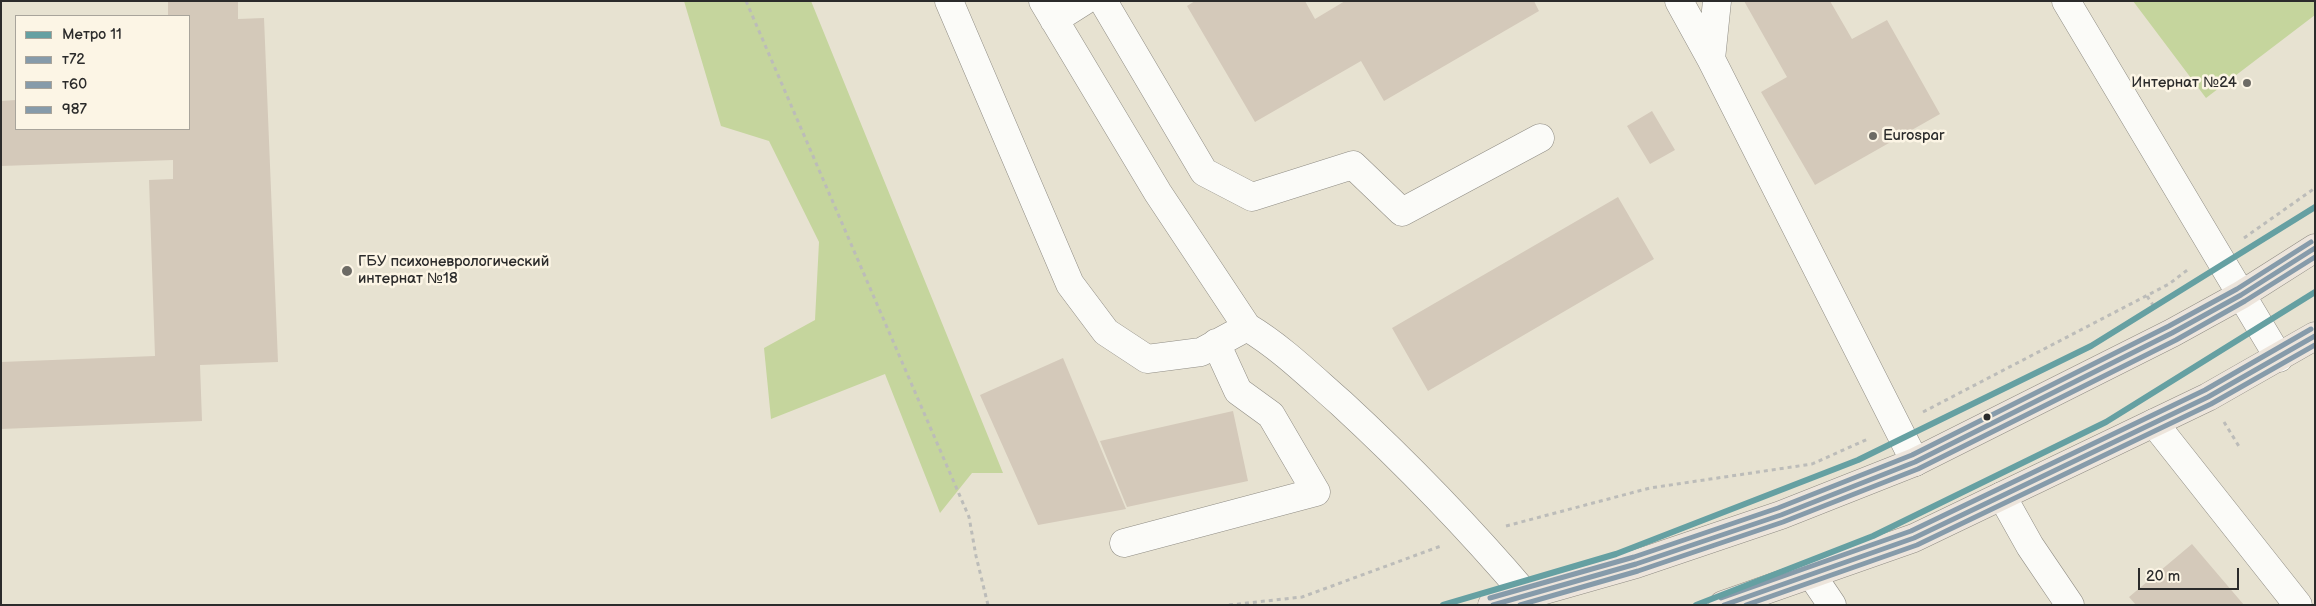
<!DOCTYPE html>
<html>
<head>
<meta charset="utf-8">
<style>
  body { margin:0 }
  #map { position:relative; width:2316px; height:606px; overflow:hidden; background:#e7e2d1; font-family:"Balsamiq Sans",sans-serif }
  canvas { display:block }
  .frame { position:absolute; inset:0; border:2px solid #2b2b2b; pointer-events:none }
  .legend { position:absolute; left:15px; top:15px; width:175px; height:115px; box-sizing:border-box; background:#fcf5e5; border:1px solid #a8a49b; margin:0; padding:6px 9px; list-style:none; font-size:15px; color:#2b2b2b }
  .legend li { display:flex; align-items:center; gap:10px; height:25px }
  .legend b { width:25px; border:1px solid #a8a49b }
  .scale { position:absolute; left:2138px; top:568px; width:101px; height:22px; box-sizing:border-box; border:2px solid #2b2b2b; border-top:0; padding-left:6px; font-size:15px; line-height:18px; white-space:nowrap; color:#2b2b2b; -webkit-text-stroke:4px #fcf5e5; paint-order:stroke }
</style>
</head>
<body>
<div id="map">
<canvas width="2316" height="606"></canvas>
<div class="frame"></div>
<ul class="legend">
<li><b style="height:6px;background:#65a0a2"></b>Метро 11</li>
<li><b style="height:6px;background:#869baa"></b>т72</li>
<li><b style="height:6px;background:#869baa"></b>т60</li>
<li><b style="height:6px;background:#869baa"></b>987</li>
</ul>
<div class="scale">20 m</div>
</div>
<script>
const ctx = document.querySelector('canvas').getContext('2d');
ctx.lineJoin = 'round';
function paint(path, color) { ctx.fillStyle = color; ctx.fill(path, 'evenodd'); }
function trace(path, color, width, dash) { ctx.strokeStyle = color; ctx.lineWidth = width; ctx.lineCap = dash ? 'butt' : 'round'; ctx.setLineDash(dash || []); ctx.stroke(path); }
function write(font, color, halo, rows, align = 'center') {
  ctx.font = font + ' "Balsamiq Sans",sans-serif'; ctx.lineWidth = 5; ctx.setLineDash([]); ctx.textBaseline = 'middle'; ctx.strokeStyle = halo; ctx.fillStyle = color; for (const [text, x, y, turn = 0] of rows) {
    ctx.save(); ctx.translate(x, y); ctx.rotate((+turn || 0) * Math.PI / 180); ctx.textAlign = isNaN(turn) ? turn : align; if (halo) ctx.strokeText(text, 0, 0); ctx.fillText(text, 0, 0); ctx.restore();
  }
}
const green = new Path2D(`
  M684,1H811L1003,473H972L940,513L885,374L771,419L764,348L815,320L819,242L769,141L721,126Z
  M2133,1H2315V15L2206,98Z`);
const building = new Path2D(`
  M168,1H238V19L264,18L278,362L200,365L202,421L1,429V362L155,356L149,180L173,179V160L1,166V101L16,100V129H189V16H168Z
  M1195,1H1305L1315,19L1345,1H1534L1539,11L1384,101L1361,61L1255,122L1187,6Z
  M1744,1H1830L1852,39L1887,20L1940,114L1815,185L1761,92L1787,77Z
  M1652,111L1675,150L1650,164L1627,126Z
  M1618,197L1654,259L1428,391L1392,328Z
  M1063,358L1126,509L1038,525L980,395Z
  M1233,411L1248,481L1127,507L1100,441Z
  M2192,544L2244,605H2136L2129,597Z`);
const path = new Path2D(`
  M746,1L969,517L976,556L988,605
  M2244,238L2315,188
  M2147,296L2155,308
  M1923,412L2169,284L2190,268
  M2224,422L2240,448
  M1506,526L1650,488L1812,464L1868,439
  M1229,605L1302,597L1441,546`);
const minor = new Path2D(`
  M949,1L1070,284L1106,332L1147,359L1201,352L1247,327C1282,348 1310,376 1341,403C1407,464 1468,527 1526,595
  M1043,1L1158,193L1247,327
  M1103,1L1204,172L1252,197L1353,165L1402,212L1540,138
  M1679,1L1711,59L1915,462
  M2066,1L2279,358
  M1054,20L1084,1
  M1711,59L1717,1
  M2154,423L2298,605
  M2002,496L2030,546L2070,605
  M1124,543L1316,492L1271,415L1238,391L1216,343
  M1811,574L1832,605`);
const major = new Path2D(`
  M1492,605L1636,564L1781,515L1915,462L2172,333L2241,295L2315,248
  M1723,605L1914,538L2208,397L2315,336`);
const bus1 = new Path2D(`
  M1493,605L1636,564L1781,515L1915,462L2172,333L2241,295L2315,248
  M1724,605L1914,538L2208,397L2315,336`);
const bus2 = new Path2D(`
  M1520,605L1638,571L1783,522L1918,469L2176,340L2245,301L2315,257
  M1746,605L1917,545L2211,404L2315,345`);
const bus3 = new Path2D(`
  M1490,598L1634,557L1778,508L1912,455L2169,326L2237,289L2311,242
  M1721,598L1911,531L2205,390L2311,329`);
const metro1 = new Path2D(`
  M1443,605L1616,554L1858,460L2091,346L2315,207
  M1696,605L1873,536L2106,422L2315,292`);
const markers = [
  [2247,83,5,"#6d6b65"],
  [1873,136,5,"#6d6b65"],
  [347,271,6,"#6d6b65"],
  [1987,417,4.5,"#2b2b2b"]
];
const poiNames = [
  ["Интернат №24",2237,83,"right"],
  ["Eurospar",1883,136],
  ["ГБУ психоневрологический",358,262],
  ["интернат №18",358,279]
];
paint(green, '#c5d59d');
paint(building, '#d4c9ba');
trace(minor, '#8f8c84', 29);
trace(major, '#8f8c84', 29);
trace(path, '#bcbcb9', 3, [4, 4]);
trace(minor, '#fbfbf8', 28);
trace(major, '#ede5dc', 28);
trace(bus1, '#869baa', 5);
trace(bus2, '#869baa', 5);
trace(bus3, '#869baa', 5);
trace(metro1, '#65a0a2', 6);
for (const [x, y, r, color] of markers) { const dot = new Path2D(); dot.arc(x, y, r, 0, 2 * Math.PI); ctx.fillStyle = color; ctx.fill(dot); trace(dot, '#fcf5e5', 2); }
write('15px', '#2b2b2b', '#fcf5e5', poiNames, 'left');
</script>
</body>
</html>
